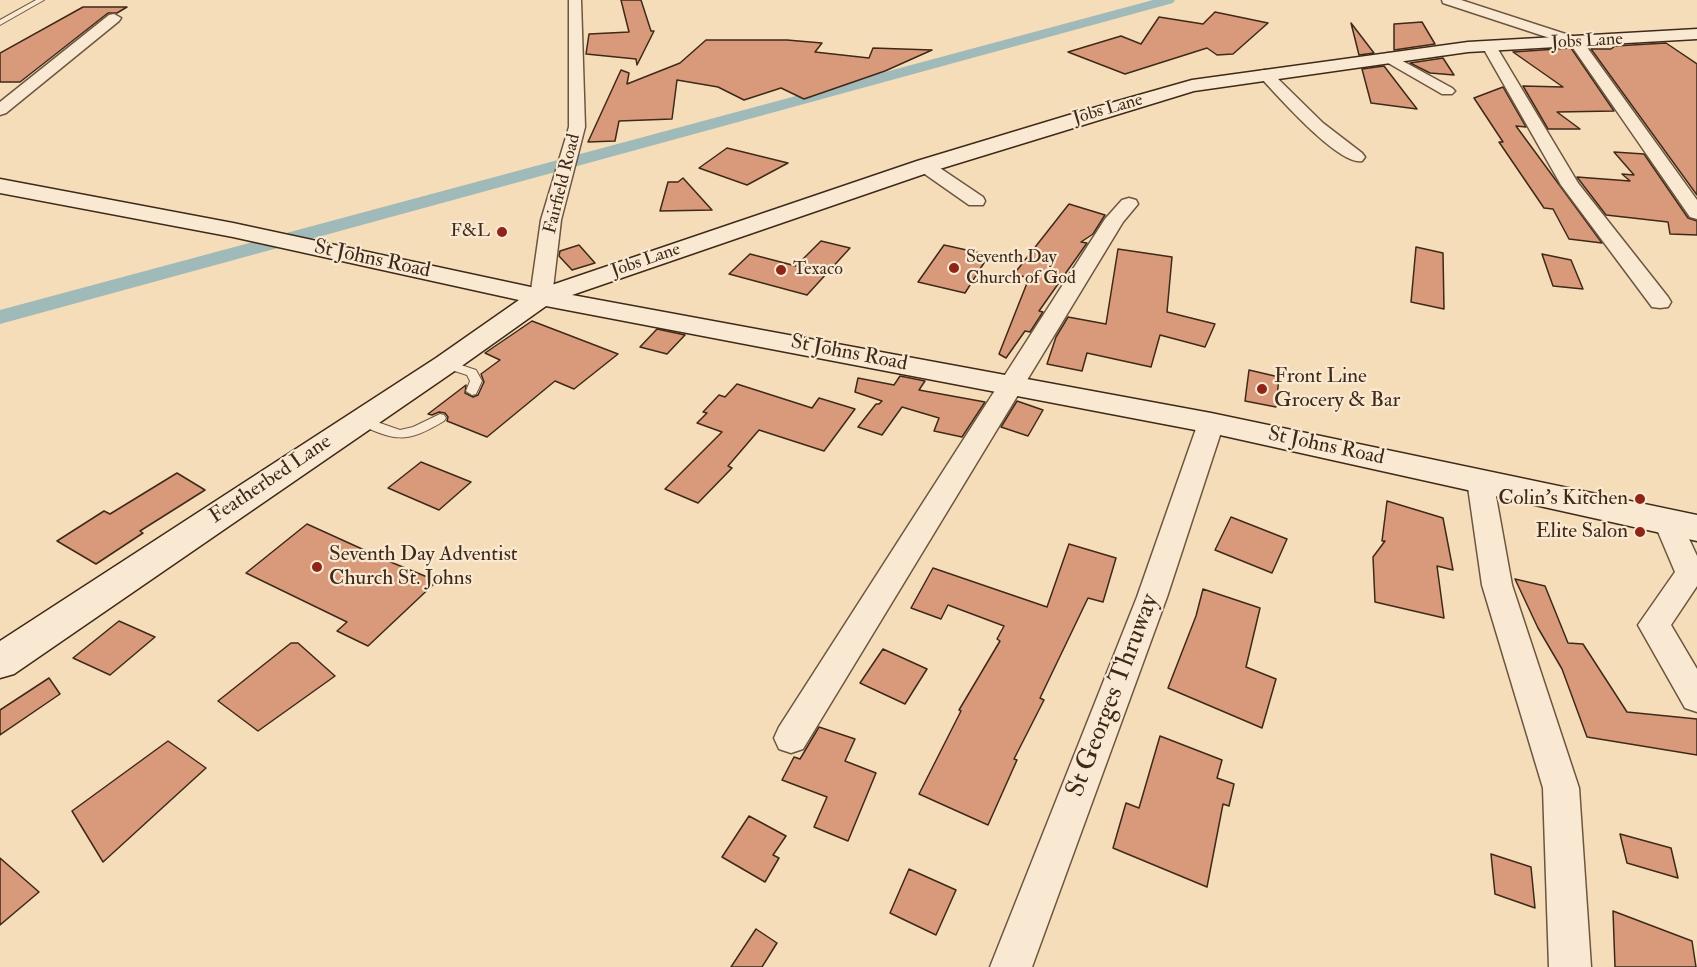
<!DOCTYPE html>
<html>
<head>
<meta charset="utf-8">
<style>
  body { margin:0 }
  canvas { display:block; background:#f6ddba }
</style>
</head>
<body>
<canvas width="1697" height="967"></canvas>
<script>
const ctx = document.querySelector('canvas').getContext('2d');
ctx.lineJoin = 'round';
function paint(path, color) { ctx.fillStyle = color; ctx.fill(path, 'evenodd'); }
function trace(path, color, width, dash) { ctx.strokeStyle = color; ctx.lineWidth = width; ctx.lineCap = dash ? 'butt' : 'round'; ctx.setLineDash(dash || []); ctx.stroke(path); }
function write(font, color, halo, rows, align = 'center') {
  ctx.font = font + ' "IM FELL Double Pica",serif'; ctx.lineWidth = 4.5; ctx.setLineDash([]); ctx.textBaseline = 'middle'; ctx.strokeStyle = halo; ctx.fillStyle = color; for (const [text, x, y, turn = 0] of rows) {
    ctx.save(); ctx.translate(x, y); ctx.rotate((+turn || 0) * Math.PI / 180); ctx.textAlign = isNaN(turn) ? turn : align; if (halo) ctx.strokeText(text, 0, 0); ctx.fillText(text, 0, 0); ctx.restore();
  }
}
const canal = new Path2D(`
  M1153,0H1175L1173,3L0,324V310Z`);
const building = new Path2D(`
  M621,0H641L651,31H654L637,65L636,59L586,54L589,34L629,32Z
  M83,7H127L117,13H108L20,82H0V53Z
  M1215,12L1268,23L1233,54L1217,55L1207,48L1125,74L1068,52L1121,36L1141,44L1159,17L1203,24Z
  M1422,22L1435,44L1394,50V24Z
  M1351,23L1374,53L1359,55Z
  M706,40H787L822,43L815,52L869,58L873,48L932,50L885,71L804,99L781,88L744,100L718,87L677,80L672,119L619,121L615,141L588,142L621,70L629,73L627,84L680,63Z
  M1666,43L1697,64V195L1591,49H1611L1615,46Z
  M1571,48L1614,111L1557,112L1580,129H1548L1523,86L1563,87L1513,52Z
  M1443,58L1454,75L1430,73L1410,63Z
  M1384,66L1417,109L1371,103L1362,69Z
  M1503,87L1526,127L1516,126L1602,243L1569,239L1553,209L1544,208L1499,142H1503L1474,98Z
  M727,148L788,163L747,185L699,168Z
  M1614,152L1644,154L1688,218L1697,221V235L1670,234L1668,222L1606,215L1577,177L1630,181L1622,174L1634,175Z
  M683,178L712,210L660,211L668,182H678Z
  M1069,204L1105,215L1093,234L1081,242L1087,243L1039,311L1043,312L1030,332L1025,331L1006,358L999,354L1029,278L1014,274Z
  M821,241L850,248L807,295L729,274L750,254L796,266Z
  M579,245L595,263L572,270L559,256L560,251Z
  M944,245L989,255L965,293L918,282Z
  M1416,247L1443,253L1444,309L1411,302Z
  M1118,249L1172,257L1167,312L1215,324L1205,347L1160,335L1151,367L1087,353L1082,371L1047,364L1056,337L1068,317L1106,324Z
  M1542,254L1571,260L1583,289L1553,286Z
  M532,321L618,354L574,389L555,381L487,437L447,421L448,417L445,413L439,412L432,415L428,414L466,385L465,393L473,397L478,395L484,382L481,374L500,360L485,353Z
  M657,329L685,335L667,354L640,347Z
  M1249,370L1279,377L1276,407L1245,401Z
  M900,376L925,381L919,390L985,402L962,437L934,431L939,418L902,407L882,435L858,427L876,404H879L882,401L855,392L858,378L894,385Z
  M737,384L812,408L819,398L855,409L824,451L759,430L728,466L732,468L698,503L665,489L722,432L697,423L707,413L703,412L719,395L725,397Z
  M1017,401L1043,410L1028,436L1001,427Z
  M421,462L471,482L439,510L388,488Z
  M177,473L205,490L140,531L143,533L96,564L57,541L104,511L110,514Z
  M1387,501L1443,518L1453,570L1437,566L1444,618L1375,602L1373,557L1385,541H1382Z
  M1231,517L1287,539L1272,573L1215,550Z
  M307,524L393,563L437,581L368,646L337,631L347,622L246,573Z
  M1069,544L1116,558L1103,602L1088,598L1040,698L1044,700L1014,759L1017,760L988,825L919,794L961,711L959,710L1000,641L997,639L1004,626L948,605L941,619L911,608L933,568L1047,607Z
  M1515,579L1545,586L1568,643L1583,644L1627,712L1697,719V755L1587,737L1562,669L1538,628Z
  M1203,589L1260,608L1246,667L1276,679L1262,728L1168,688L1196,616Z
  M119,621L155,637L110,675L73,658Z
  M291,643H298L335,676L258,731L218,701Z
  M883,649L927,669L905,704L860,683Z
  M49,678L60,694L0,735V710Z
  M819,727L855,739L845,761L876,773L848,841L814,827L827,797L782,780L794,757L800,759Z
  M1160,736L1222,760L1217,778L1234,784L1229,806L1223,804L1207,887L1113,848L1126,803L1139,808Z
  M168,741L206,768L103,862L72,811Z
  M749,816L786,836L773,855L779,858L765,882L722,857Z
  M1620,834L1671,848L1678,878L1627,863Z
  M1491,854L1531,867L1535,908L1495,894Z
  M0,858L39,892L0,925Z
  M909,869L956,890L936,935L890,913Z
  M1613,911L1692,941L1696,967H1615Z
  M756,929L777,943L762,967H731Z`);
const lane = new Path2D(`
  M36,0H44L0,25V20Z
  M446,360L476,370L482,381L476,394L472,395L466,391L470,381L467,375L442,367L440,364Z
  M440,414L444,415L446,418L444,421C406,444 395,441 356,423L354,420L360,416L400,430L413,427Z`);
const street = new Path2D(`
  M569,0H581L585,127L561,220L552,297L549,302L541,303L533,302L530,297L541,220L569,127Z
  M1442,0H1461L1581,39L1697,200V219L1690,217L1571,45L1443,3Z
  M114,14L121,18L119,21L6,113L0,115V102L109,15Z
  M1489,42L1496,46L1578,183L1668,297L1671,302L1668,307L1660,308L1652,307L1561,185L1482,46Z
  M1388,53L1452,88L1455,91L1452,94H1442L1383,60L1381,57Z
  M1265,70L1270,71L1323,123L1362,153L1365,157L1362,161C1339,166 1277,95 1260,77L1258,74L1260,71Z
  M925,161L931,162L983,197L985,201L983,205H969L919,170L916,166L919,162Z
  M1129,198L1136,200L1138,204L1123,222L803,749L791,753L779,749L774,738L779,727L1105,219L1122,200Z
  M1211,415L1220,417L1224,423L1167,597L1032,967H990L1137,597L1198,423L1202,417Z
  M1480,471L1490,473L1493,480L1512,585L1579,788L1591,967H1549L1543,788L1482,585L1467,480L1470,473Z
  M1667,510L1677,513L1697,556V586L1671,625L1697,669V712L1685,708L1638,625L1675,572L1653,520L1657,513Z`);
const secondary = new Path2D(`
  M1697,29V39L1468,52L1194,91L933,171L572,295L1211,413L1697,515V541L1211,433L546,306L456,370L14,674L0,678V641L436,358L519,300L233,237L0,193V179L233,223L540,289L917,161L1079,112L1192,80L1468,42Z`);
const markers = [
  [502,232,6,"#8f2418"],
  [954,268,6,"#8f2418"],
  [781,270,6,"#8f2418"],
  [1262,389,6,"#8f2418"],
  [1640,499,6,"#8f2418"],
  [1640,532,6,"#8f2418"],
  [317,567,6,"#8f2418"]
];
const farStreetnames = [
  ["Jobs Lane",1587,42,-3],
  ["Jobs Lane",1108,110,-16],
  ["Fairfield Road",563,184,-76],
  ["Jobs Lane",646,261,-19]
];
const farPoinames = [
  ["F&L",490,232,"right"],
  ["Seventh Day",966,258],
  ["Church of God",966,279],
  ["Texaco",793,270]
];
const streetNames = [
  ["St Johns Road",372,260,12],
  ["St Johns Road",849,354,11],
  ["St Johns Road",1326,447,12],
  ["Featherbed Lane",271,480,-34]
];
const poiNames = [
  ["Front Line",1274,377],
  ["Grocery & Bar",1274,401],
  ["Colin's Kitchen",1628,499,"right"],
  ["Elite Salon",1628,532,"right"],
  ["Seventh Day Adventist",329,555],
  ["Church St. Johns",329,579]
];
const nearStreetnames = [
  ["St Georges Thruway",1114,696,-69]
];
paint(canal, '#9fbab8');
paint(building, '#d89a7b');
trace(building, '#3f2918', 1.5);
trace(lane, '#6d5640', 2);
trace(street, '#6d5640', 3);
trace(secondary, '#3f2918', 3);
paint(lane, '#f9e9d2');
paint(street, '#f9e9d2');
paint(secondary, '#f9e9d2');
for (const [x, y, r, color] of markers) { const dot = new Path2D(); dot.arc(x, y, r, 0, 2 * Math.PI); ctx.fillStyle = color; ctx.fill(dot); trace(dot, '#f9e9d2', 2); }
write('18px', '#3f2918', '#f9e9d2', farStreetnames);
write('18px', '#3f2918', '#f9e9d2', farPoinames, 'left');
write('21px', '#3f2918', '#f9e9d2', streetNames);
write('21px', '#3f2918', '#f9e9d2', poiNames, 'left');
write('26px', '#3f2918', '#f9e9d2', nearStreetnames);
</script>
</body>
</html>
